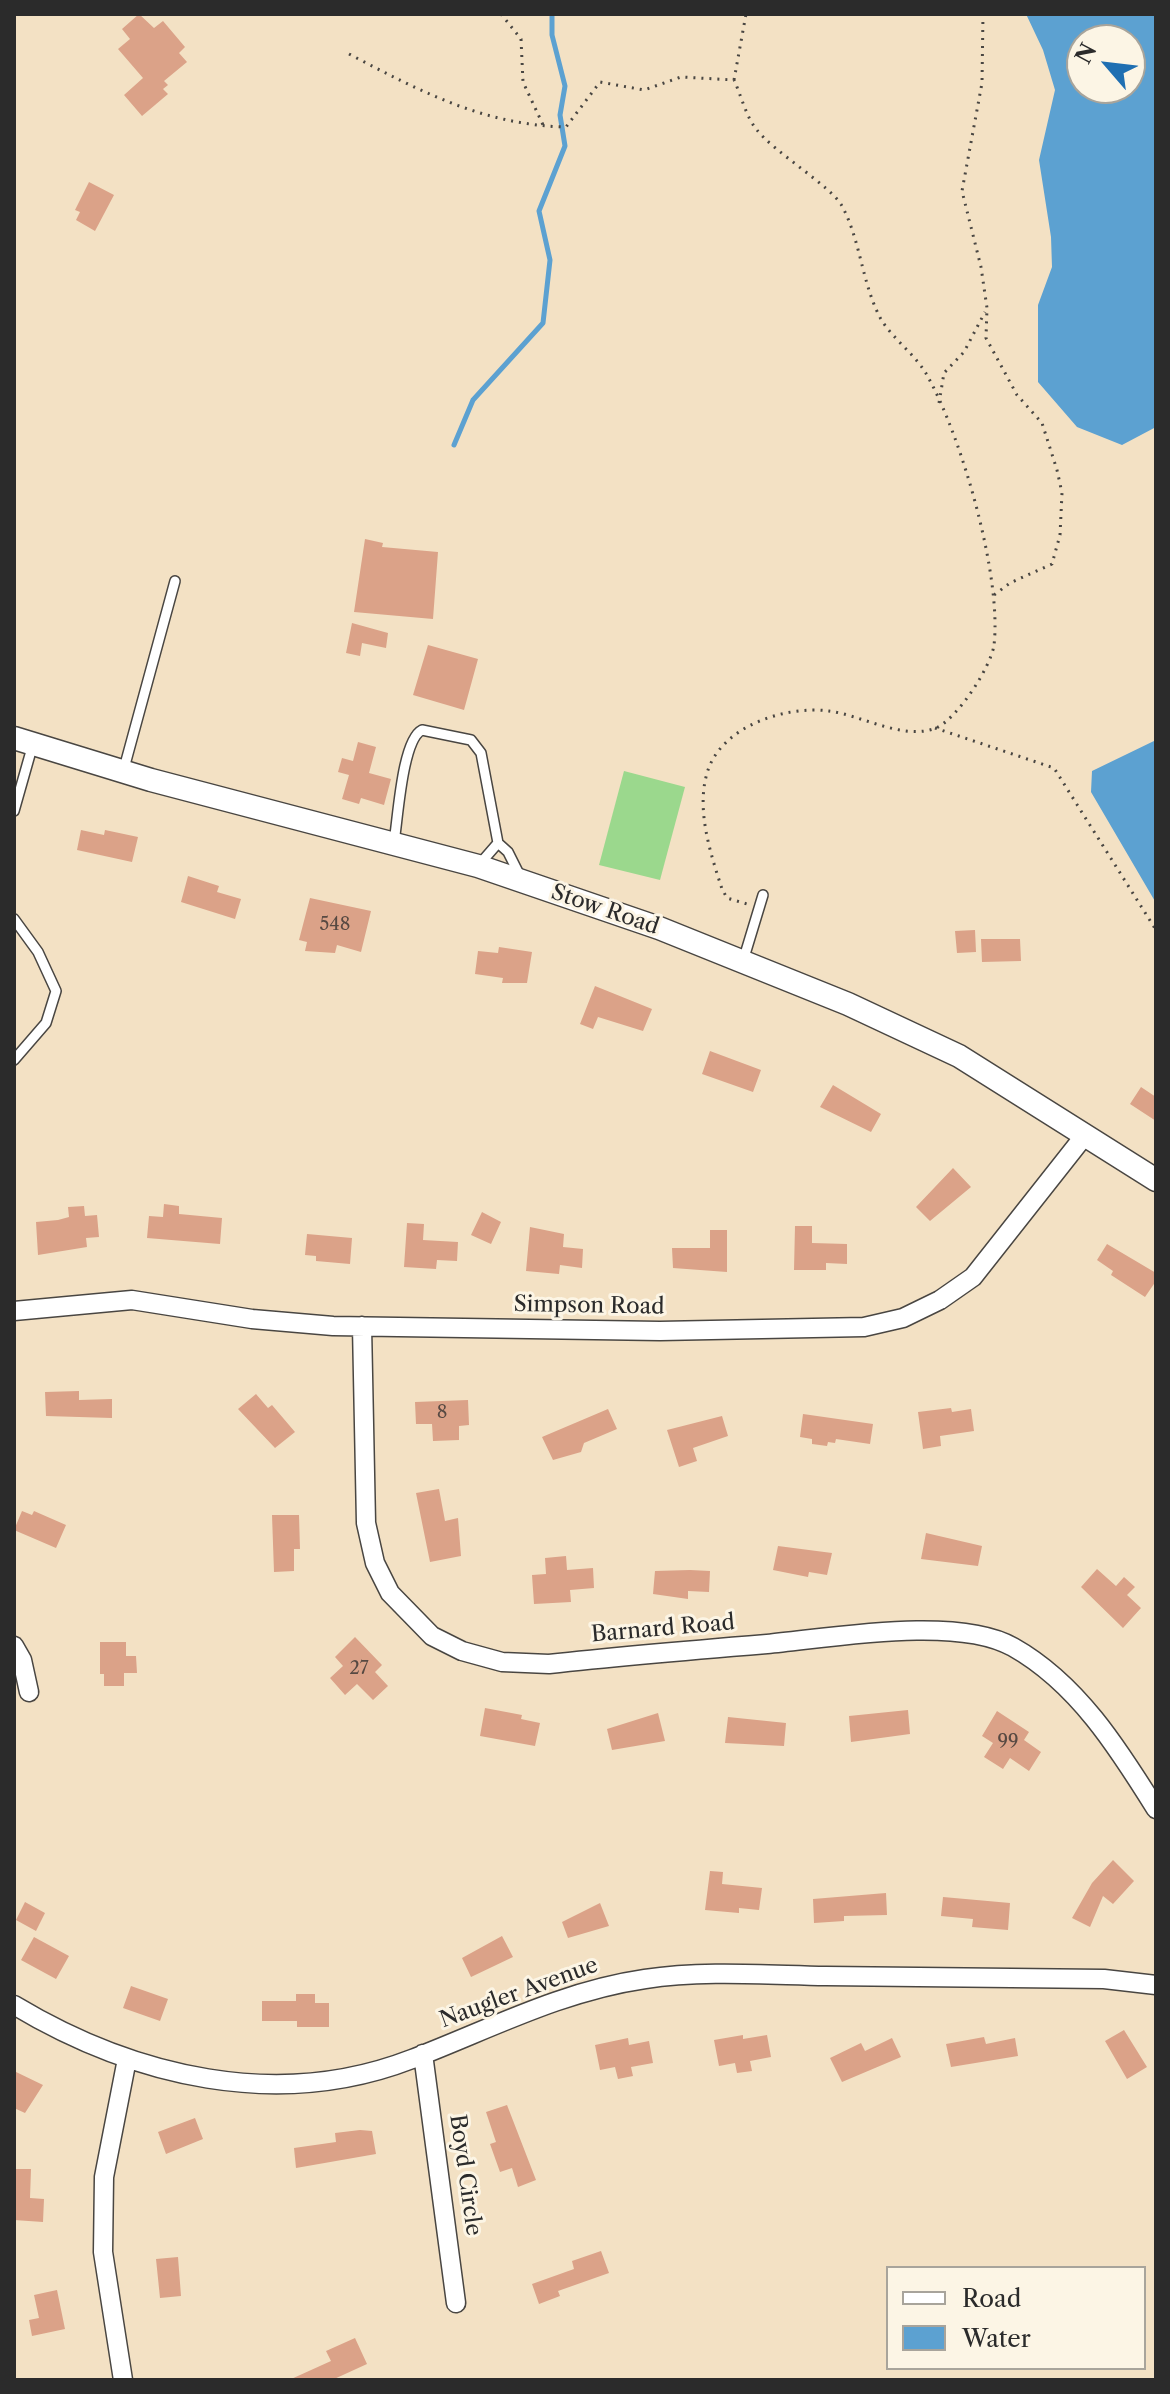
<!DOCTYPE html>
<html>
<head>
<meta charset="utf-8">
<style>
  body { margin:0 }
  #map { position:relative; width:1170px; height:2394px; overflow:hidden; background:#f3e1c4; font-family:"Libre Caslon Text",serif }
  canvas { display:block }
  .frame { position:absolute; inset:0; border:16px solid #2b2b2b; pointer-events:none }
  .legend { position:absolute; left:886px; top:2266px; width:260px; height:104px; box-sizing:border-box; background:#fcf5e5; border:2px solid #a8a49b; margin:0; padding:10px 14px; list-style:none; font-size:24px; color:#2b2b2b }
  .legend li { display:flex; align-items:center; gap:16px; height:40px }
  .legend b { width:40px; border:2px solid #a8a49b }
  .north { position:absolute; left:1066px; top:24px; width:80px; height:80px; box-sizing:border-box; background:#fcf5e5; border:2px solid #a8a49b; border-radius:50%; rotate:298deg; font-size:22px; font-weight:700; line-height:32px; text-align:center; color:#2b2b2b }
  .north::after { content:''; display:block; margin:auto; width:28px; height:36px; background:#1f6fb2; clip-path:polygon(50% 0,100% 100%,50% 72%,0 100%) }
</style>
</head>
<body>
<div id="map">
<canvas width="1170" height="2394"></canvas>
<div class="frame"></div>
<ul class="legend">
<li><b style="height:10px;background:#fff"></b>Road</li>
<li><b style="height:22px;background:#5ca1d1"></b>Water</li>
</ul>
<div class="north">N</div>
</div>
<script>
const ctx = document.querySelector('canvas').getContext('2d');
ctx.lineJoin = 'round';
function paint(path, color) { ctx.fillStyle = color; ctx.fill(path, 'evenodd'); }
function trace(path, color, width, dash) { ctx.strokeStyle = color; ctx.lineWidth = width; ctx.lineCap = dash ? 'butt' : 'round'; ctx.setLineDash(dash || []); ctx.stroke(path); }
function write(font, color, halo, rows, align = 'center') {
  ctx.font = font + ' "Libre Caslon Text",serif'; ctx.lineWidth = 6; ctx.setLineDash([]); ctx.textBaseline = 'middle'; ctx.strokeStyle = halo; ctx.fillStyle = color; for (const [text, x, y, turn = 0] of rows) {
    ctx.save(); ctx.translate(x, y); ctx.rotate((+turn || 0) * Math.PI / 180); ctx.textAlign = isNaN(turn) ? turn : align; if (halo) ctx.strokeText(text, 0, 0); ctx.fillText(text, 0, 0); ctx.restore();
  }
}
const green = new Path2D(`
  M624,771L685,787L660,880L599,865Z`);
const water = new Path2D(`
  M1026,14H1156V427L1122,445L1077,427L1038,382V305L1052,267L1051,237L1039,160L1055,90L1043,50ZM1082,40H1130V88H1082Z
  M1156,740V903L1091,792L1092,771Z`);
const stream = new Path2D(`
  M454,445L473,400L543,323L550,260L539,211L565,146L560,115L565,86L552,35V14`);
const building = new Path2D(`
  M139,14L154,28L163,21L185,47L179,53L187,62L164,81L168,85L163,89L168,94L142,116L124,95L143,78L118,49L130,39L122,29Z
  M89,182L114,195L95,231L76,220L80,212L75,210Z
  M365,539L383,543L382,547L438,552L433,619L354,612Z
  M352,623L388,633L386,648L362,643L360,656L346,653Z
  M428,645L478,659L464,710L413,695Z
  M358,742L376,747L369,773L391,779L384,805L361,798L359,804L342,799L349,775L338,772L342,758L353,761Z
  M81,830L104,835L105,830L138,837L132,862L77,850Z
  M188,876L219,886L217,892L241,899L235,919L181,902Z
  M310,898L371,911L361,952L337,945L335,953L305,951L307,942L299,940Z
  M975,930L976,952L957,953L955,931Z
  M981,939H1020L1021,961L982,962Z
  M499,947L532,952L527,983H502L503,978L475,974L478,951L498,953Z
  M595,986L652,1009L643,1031L598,1017L593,1029L580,1024Z
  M710,1051L761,1070L753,1092L702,1074Z
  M833,1085L881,1114L871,1132L820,1107Z
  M1141,1087L1156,1097V1121L1130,1104Z
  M953,1168L971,1187L930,1221L916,1207Z
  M164,1204L179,1206V1214L222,1218L220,1244L147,1238L149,1216L163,1217Z
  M84,1206L85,1216L97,1215L99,1237L86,1238L87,1247L38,1255L36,1222L58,1220L69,1217L68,1207Z
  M482,1212L501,1222L491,1244L471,1235Z
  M407,1223L424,1224L423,1240L458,1242L457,1261L437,1260L436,1269L404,1267Z
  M795,1226H812V1243L847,1244V1264L826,1263V1270H794Z
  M530,1227L564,1234L563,1247L583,1249L582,1268L560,1265L559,1274L526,1271Z
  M710,1230H727V1272L673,1268L672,1248H710Z
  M307,1234L352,1238L350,1264L316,1261V1256L305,1255Z
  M1107,1244L1156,1273V1281L1145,1297L1111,1275L1113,1271L1097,1260Z
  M79,1391V1400L112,1399V1418L46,1416L45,1392Z
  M256,1394L268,1408L272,1405L295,1432L275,1448L238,1409Z
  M468,1400L469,1425L459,1426V1440L433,1441L432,1424H416L415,1402Z
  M951,1408L952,1412L971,1409L974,1431L940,1436L941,1446L923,1449L918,1412Z
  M608,1409L617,1429L584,1443L581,1452L553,1460L542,1437Z
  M803,1414L873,1424L870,1444L836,1439L835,1443L828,1442L827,1446L812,1444V1439L800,1437Z
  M722,1416L728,1436L693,1448L697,1461L679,1467L667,1430Z
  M439,1489L445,1521L458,1518L461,1556L430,1562L416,1493Z
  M22,1511L32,1515L34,1511L66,1525L56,1548L14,1530Z
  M272,1515H299L300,1549H294V1571L274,1572Z
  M926,1533L982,1546L978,1566L921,1559Z
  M778,1546L832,1553L827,1575L809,1572L808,1577L773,1570Z
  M566,1556L567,1570L593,1568L594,1588L570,1590L571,1602L534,1604L532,1575L546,1574L545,1558Z
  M1097,1569L1116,1586L1124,1577L1135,1587L1127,1595L1141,1608L1123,1628L1081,1587Z
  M690,1570L710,1571L709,1592L688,1591V1599L653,1594L655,1571Z
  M355,1637L382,1665L375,1672L388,1686L373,1700L357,1684L345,1695L330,1678L343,1666L335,1657Z
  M100,1642H126V1656H136L137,1673H124V1686H104V1674H100Z
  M485,1708L522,1715L521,1719L540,1723L535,1746L480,1736Z
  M908,1710L910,1734L851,1742L849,1716Z
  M997,1711L1029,1732L1024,1740L1041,1752L1029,1771L1010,1758L1003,1769L984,1757L993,1743L982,1736Z
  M658,1713L665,1741L612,1750L607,1729Z
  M728,1717L786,1723L784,1746L725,1743Z
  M1113,1860L1134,1881L1113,1904L1103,1896L1090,1927L1072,1918L1092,1883Z
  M710,1871L723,1872L722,1884L762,1888L759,1910L739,1908V1913L705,1910Z
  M886,1893L887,1915L844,1916V1921L814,1923L813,1899Z
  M943,1897L1010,1903L1008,1930L972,1927L973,1919L941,1916Z
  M25,1902L45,1913L36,1931L16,1920Z
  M600,1903L609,1926L568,1938L562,1922Z
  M502,1936L513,1957L471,1977L462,1958Z
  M34,1937L69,1956L56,1979L21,1960Z
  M131,1986L168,1999L160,2021L123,2008Z
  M296,1994H315V2003H329V2027H297V2021H262V2001H296Z
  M1124,2030L1147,2067L1127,2079L1105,2041Z
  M743,2035V2039L767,2035L771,2057L750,2061L752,2071L737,2073L735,2063L719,2066L714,2040Z
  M984,2037L986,2044L1015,2038L1018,2056L951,2067L946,2044Z
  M628,2038L629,2045L649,2041L653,2063L631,2067L633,2076L618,2079L615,2067L600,2070L595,2045Z
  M892,2038L901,2057L842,2082L830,2058L861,2043L865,2051Z
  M14,2071L43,2085L25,2113L14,2108Z
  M507,2105L536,2180L518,2187L512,2168L500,2172L490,2144L496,2142L486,2112Z
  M195,2118L203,2139L166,2154L158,2132Z
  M360,2130L372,2131L376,2154L296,2168L294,2148L336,2142L335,2133Z
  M14,2169H31L30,2198L44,2199L43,2222L14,2220Z
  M601,2251L609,2273L558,2291L560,2296L539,2304L532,2284L574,2269L572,2261Z
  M178,2257L181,2296L160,2298L156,2259Z
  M57,2290L65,2329L32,2336L29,2320L39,2318L34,2295Z
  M355,2338L367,2364L332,2380H289L331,2361L326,2351Z`);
const path = new Path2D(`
  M501,14L521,39L523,82L544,127
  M983,14L982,83L962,191L981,267L987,308L986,338L1017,395L1042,423L1057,470L1062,493L1060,535L1052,564L1010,583L994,595
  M349,54C420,91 483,125 566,127L600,82L644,90L681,77L734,80C741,95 746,117 757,130C774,152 832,187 842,206C861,241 862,286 882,321C895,341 917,356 928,377C962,438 1002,577 994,645C991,667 957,719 936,728C904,741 861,715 829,711C785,705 717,727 706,777C697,813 711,855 722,889L727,898L747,904
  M734,80L746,14
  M939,403L944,373L964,352L985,312
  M935,728L1054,768L1156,930`);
const service = new Path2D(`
  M123,772L175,581
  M14,811L33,744
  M394,842C398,819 402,740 422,730L471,740L481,753L498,843L478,866
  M498,843L508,852L520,876
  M14,919L38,952L56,991L46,1023L14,1060
  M743,961L763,895`);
const minor = new Path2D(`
  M14,1311L132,1300L252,1319L333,1326L660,1331L864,1327L903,1318L940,1300L973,1277L1085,1135
  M362,1326L366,1523L375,1563L390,1593L432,1636L462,1651L502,1662L549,1664C622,1656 694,1650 767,1644C831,1638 957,1615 1013,1647C1077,1683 1118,1748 1156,1809
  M14,1646L22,1660L29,1692
  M14,2005C134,2077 278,2111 412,2059C490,2029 562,1991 645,1979C704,1970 767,1975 826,1976C919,1977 1011,1978 1104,1979L1156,1985
  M423,2054L456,2303
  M123,2380L103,2252L104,2177L127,2059`);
const tertiary = new Path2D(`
  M14,738L151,780L478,866L659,928L848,1004L959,1056L1156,1180`);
const numberNames = [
  ["548",335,925],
  ["8",442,1413],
  ["27",359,1669],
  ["99",1008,1742]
];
const streetNames = [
  ["Stow Road",605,910,19],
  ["Simpson Road",589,1306,1],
  ["Barnard Road",663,1629,-5],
  ["Naugler Avenue",519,1993,-20],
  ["Boyd Circle",465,2175,82]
];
paint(green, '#9bd88d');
paint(water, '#5ca1d1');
trace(stream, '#5ca1d1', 5);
paint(building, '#dba288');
trace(service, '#494642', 12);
trace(minor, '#494642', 21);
trace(tertiary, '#494642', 25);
trace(path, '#494642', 3, [2, 6]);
trace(service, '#fff', 9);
trace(minor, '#fff', 18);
trace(tertiary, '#fff', 22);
write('18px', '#574942', null, numberNames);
write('22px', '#2b2b2b', '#fcf5e5', streetNames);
</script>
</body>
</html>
